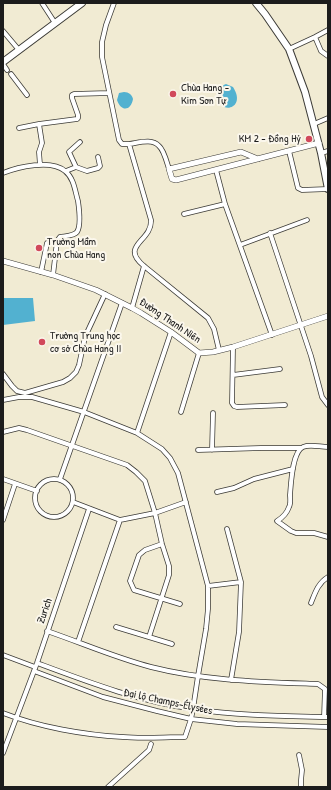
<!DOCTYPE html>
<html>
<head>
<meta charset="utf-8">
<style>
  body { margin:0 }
  #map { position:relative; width:331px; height:790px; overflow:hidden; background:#f1ebd3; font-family:"Patrick Hand",sans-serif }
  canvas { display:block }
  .frame { position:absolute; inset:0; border:4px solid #1c1c1c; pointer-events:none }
</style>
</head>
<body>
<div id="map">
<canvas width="331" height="790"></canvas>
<div class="frame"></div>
</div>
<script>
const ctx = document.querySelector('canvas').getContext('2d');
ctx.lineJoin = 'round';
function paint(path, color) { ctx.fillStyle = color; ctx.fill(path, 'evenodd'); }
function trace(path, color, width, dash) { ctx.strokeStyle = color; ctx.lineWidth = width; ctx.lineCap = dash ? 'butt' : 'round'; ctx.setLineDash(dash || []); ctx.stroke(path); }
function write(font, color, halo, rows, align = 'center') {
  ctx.font = font + ' "Patrick Hand",sans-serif'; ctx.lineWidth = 4; ctx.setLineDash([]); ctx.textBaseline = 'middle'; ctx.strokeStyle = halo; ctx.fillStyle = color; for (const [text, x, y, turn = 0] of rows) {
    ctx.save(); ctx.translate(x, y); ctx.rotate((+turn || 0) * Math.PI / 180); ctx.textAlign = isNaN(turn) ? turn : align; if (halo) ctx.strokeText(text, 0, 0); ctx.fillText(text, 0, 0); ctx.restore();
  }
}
const water = new Path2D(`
  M226,84L233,87C248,110 216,116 219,94C219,89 221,86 226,84Z
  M124,92C129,92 132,95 133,99C131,111 121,112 117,100L119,93Z
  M3,298H33L35,321L3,325Z`);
const minor = new Path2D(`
  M42,3L55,23
  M114,3L106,25L102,42V57L119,140L122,144H129L151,220C152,242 119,245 144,266L208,318L214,329L219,350
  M3,31L19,50
  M315,37L321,51L328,56
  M289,49L315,37L328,30
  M3,64L7,70
  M11,74L27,95
  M39,124L42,143L39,152L40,165
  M314,124L328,118
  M19,128L39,124L77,119L78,118V115L72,98V95L74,94L109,93
  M129,144C138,143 152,138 159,146C164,150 167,163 169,169
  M289,151L298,188L302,190L328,189
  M321,153L328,151
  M76,167L87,171L98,168L100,166L98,157
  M216,170L225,204L272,335
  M66,171L76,167L69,152L70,151L80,142
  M3,173C18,167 51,159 65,171C74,178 75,191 78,201C79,208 81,226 77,232C74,236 65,236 60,237L57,241L53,275
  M184,214L225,204
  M270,233L311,356L322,397L328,405
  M240,245L307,220
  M41,272L47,243
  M132,308L144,266
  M233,347L232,403L234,406L237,407L285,405
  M3,374L12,386L17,391L25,393L63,382L70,378L76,372L79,365L85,337L105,294
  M233,375L280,369
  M3,400L19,397H32L84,412L137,433L162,449L170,458L178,473L208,586V609L206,629L198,676L193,709L191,719L185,737C164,737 143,739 123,737C84,735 39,727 3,713
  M181,412L199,353
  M3,432L19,428L27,430L127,465L136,472L145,481L155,513L162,544L169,566V575L149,637
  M137,433L171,332
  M328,447C320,447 310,444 303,447C292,452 291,484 290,495C290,498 291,504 289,507C287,513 282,518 277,521L291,531L296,533H314L328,537
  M198,450L261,448H301
  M212,450L213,413
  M3,479L37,491
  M60,479L122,303
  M35 498a19 19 0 1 1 38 0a19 19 0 1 1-38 0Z
  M217,492L234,488L254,479L293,469
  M73,502L120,520L155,513L186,502
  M3,520L15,484
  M227,529L241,582L239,632L231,680
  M162,544L145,550L139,555L130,581L134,590L180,604
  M208,586L241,582
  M311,603C315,593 318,583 328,577
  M116,627L172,644
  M47,631C82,643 116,658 151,667C206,681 262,682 318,684L325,689L324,717
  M78,642L120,520
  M3,655L35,667
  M37,663C88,682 140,702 194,709C239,716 283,716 328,717
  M34,671L103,697L157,711L191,719L237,724L328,727
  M3,753L37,663L89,509
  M299,755L302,770L301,780V787
  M108,787L149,750L151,744`);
const tertiary = new Path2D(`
  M258,159L241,152L169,169L172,179L176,180L319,143
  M3,261L53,275L96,290L132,308L141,313L171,332L199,353L213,352L233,347L328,316`);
const secondary = new Path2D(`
  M256,3L265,14L289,49L305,92L321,153L328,189`);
const primary = new Path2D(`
  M3,62L82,3`);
const markers = [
  [173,94,4,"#d1495b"],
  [309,139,4,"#d1495b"],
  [39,248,4,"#d1495b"],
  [42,342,4,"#d1495b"]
];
const poiNames = [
  ["Chùa Hang -",181,88],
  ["Kim Sơn Tự",181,101],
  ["KM 2 - Đồng Hỷ",301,139,"right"],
  ["Trường Mầm",47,242],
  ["non Chùa Hang",47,255],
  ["Trường Trung học",50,336],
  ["cơ sở Chùa Hang II",50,349]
];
const streetNames = [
  ["Đường Thanh Niên",170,321,34],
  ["Zurich",45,611,-71],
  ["Đại lộ Champs-Élysées",168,702,12]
];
paint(water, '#52b1d0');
trace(minor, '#3c3b37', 5.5);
trace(tertiary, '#3c3b37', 6);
trace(secondary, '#3c3b37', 8);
trace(primary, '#3c3b37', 8);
trace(minor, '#fff', 4);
trace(tertiary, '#fff', 5);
trace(secondary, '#fff', 6);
trace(primary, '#fff', 6);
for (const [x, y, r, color] of markers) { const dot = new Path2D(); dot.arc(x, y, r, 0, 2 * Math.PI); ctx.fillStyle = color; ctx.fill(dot); trace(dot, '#fbf7ec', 1.5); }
write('11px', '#1c1c1c', '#fbf7ec', poiNames, 'left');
write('11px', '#1c1c1c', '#fbf7ec', streetNames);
</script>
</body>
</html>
